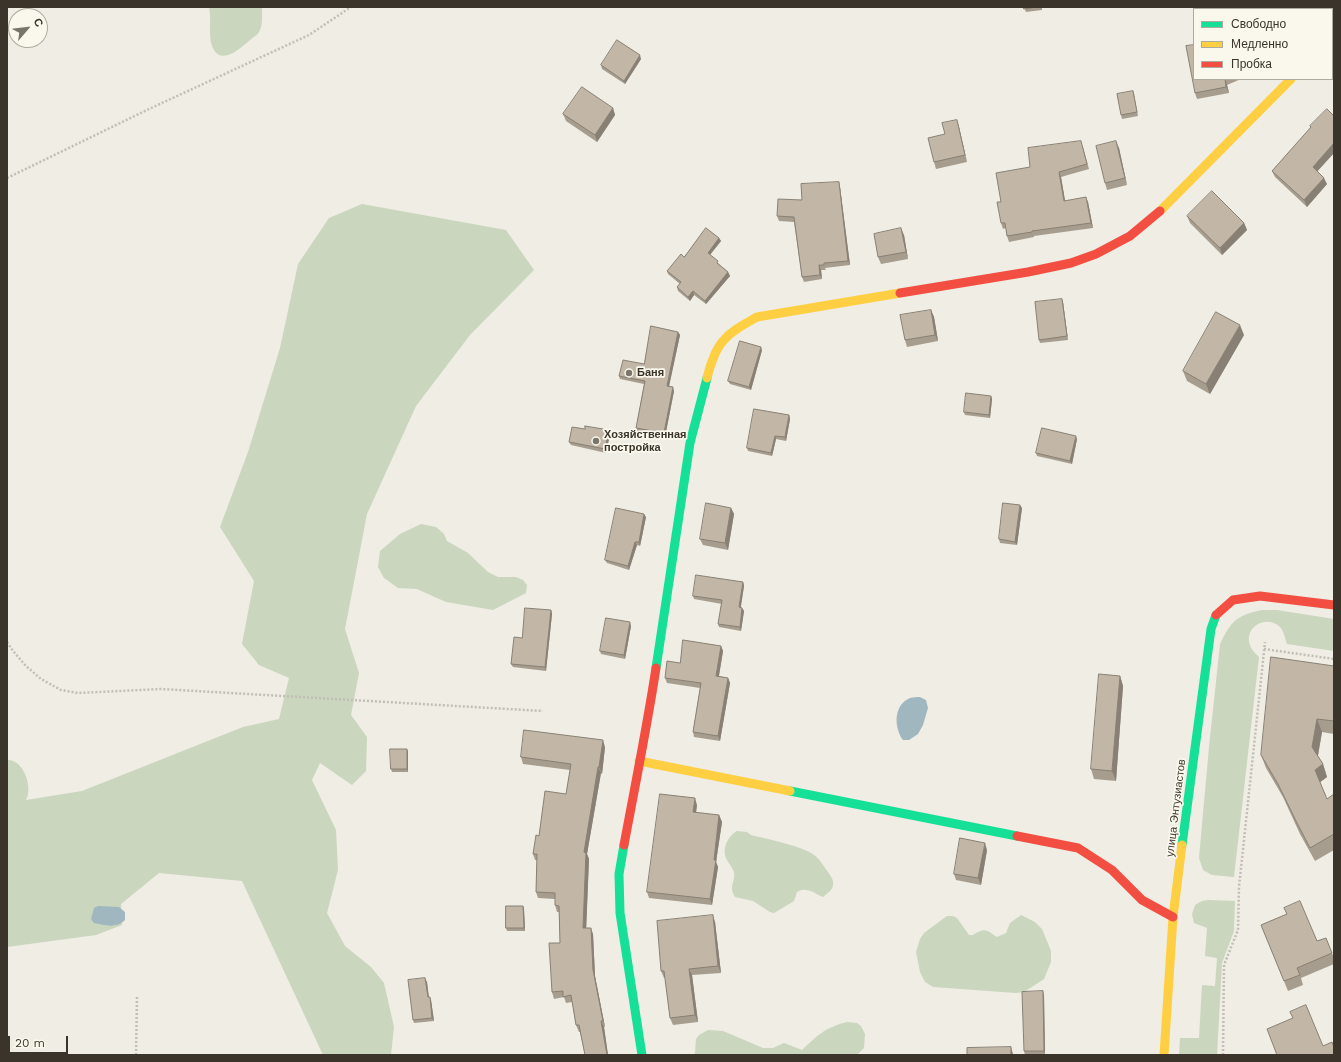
<!DOCTYPE html>
<html>
<head>
<meta charset="utf-8">
<style>
  body { margin:0 }
  #map { position:relative; width:1341px; height:1062px; overflow:hidden; background:#efede4; font-family:"Work Sans",sans-serif }
  canvas { display:block }
  .frame { position:absolute; inset:0; border:8px solid #3a342a; pointer-events:none }
  .legend { position:absolute; left:1193px; top:8px; width:140px; height:72px; box-sizing:border-box; background:#faf8ed; border:1px solid #adaa9f; margin:0; padding:5px 7px; list-style:none; font-size:12px; color:#3a342a }
  .legend li { display:flex; align-items:center; gap:8px; height:20px }
  .legend b { width:20px; border:1px solid #adaa9f }
  .north { position:absolute; left:8px; top:8px; width:40px; height:40px; box-sizing:border-box; background:#faf8ed; border:1px solid #adaa9f; border-radius:50%; rotate:62deg; font-size:11px; font-weight:700; line-height:16px; text-align:center; color:#3a342a }
  .north::after { content:''; display:block; margin:auto; width:14px; height:18px; background:#79756b; clip-path:polygon(50% 0,100% 100%,50% 72%,0 100%) }
  .scale { position:absolute; left:8px; top:1036px; width:60px; height:18px; box-sizing:border-box; border:2px solid #3a342a; border-top:0; padding-left:5px; font-size:12px; line-height:14px; white-space:nowrap; color:#3a342a; -webkit-text-stroke:3px #faf8ed; paint-order:stroke }
</style>
</head>
<body>
<div id="map">
<canvas width="1341" height="1062"></canvas>
<div class="frame"></div>
<ul class="legend">
<li><b style="height:5px;background:#16e098"></b>Свободно</li>
<li><b style="height:5px;background:#ffcf43"></b>Медленно</li>
<li><b style="height:5px;background:#f24e42"></b>Пробка</li>
</ul>
<div class="north">С</div>
<div class="scale">20 m</div>
</div>
<script>
const ctx = document.querySelector('canvas').getContext('2d');
ctx.lineJoin = 'round';
function paint(path, color) { ctx.fillStyle = color; ctx.fill(path, 'evenodd'); }
function trace(path, color, width, dash) { ctx.strokeStyle = color; ctx.lineWidth = width; ctx.lineCap = dash ? 'butt' : 'round'; ctx.setLineDash(dash || []); ctx.stroke(path); }
function write(font, color, halo, rows, align = 'center') {
  ctx.font = font + ' "Work Sans",sans-serif'; ctx.lineWidth = 3.5; ctx.setLineDash([]); ctx.textBaseline = 'middle'; ctx.strokeStyle = halo; ctx.fillStyle = color; for (const [text, x, y, turn = 0] of rows) {
    ctx.save(); ctx.translate(x, y); ctx.rotate((+turn || 0) * Math.PI / 180); ctx.textAlign = isNaN(turn) ? turn : align; if (halo) ctx.strokeText(text, 0, 0); ctx.fillText(text, 0, 0); ctx.restore();
  }
}
const green = new Path2D(`
  M209,7H262C262,15 263,25 259,32C258,35 253,37 250,40C242,47 223,65 214,50C207,38 212,20 209,7Z
  M362,204L506,230L534,270L470,335L416,406L367,514L345,629L359,673L351,715L367,737L366,771L352,785L320,763L312,780L336,830L338,870L327,913L345,946L371,967L384,983L394,1027L391,1055H323L242,881L159,873L121,904L122,925L96,935L7,947V760C24,759 33,788 26,800L82,791L243,727L279,719L289,678L259,665L242,644L254,581L220,527L248,452L280,348L298,264L329,218Z
  M421,524L436,527L444,534L447,541L468,553L488,572L498,577H516L523,580L527,585L526,593L493,610L446,602L417,589L398,588L384,578L378,567L380,551L400,534Z
  M1262,610H1277L1334,619V651L1287,644C1285,639 1284,631 1280,627C1263,611 1233,635 1259,657L1234,877L1212,875L1203,870L1199,858L1209,747L1220,644C1231,621 1237,615 1262,610Z
  M737,831L747,832L751,835C767,839 803,846 814,855C820,859 824,867 828,872C837,884 834,889 823,897C814,893 806,886 797,892L794,901L774,913L770,912L753,901L735,897C728,885 736,882 734,872C732,866 726,861 725,855C723,846 729,835 737,831Z
  M1208,900L1235,901L1234,931L1222,963L1217,1055H1179L1180,1038H1199L1202,985L1215,986L1217,958L1205,956L1207,928L1194,923L1192,914L1195,905L1202,901Z
  M1021,915L1035,922L1042,929L1051,951V962L1044,979L1024,992L1016,993L933,987L925,982L920,972L916,952L920,939L924,933L947,916H953L957,918L969,935H973C985,927 986,930 997,937L1006,933L1010,923Z
  M847,1022L857,1023L861,1026L865,1034L864,1048L857,1055H693L695,1053L696,1039L699,1035L708,1030L723,1031L763,1048H773L784,1043L802,1050C818,1035 826,1027 847,1022Z`);
const water = new Path2D(`
  M920,697L926,700L928,708L923,725L918,734L909,740H903C894,728 893,705 910,698C913,697 917,697 920,697Z
  M98,906L119,907L125,912V920C116,929 104,925 94,923L91,919L94,908Z`);
const path = new Path2D(`
  M7,178L149,109L309,35L351,7
  M7,642L13,651L26,666L41,679L61,690L78,693L161,689L543,711
  M1264,649L1334,659
  M136,1055L137,997
  M1223,1055L1224,965L1238,930L1239,887L1265,642`);
const street = new Path2D(`
  M1332,37L1334,35`);
const fast = new Path2D(`
  M656,668L690,443L707,378
  M790,791L1017,836
  M624,845L619,874L620,913L642,1055
  M1182,845L1211,629L1216,615`);
const slow = new Path2D(`
  M1160,211L1291,79
  M707,378C710,366 715,350 723,341C732,330 745,324 757,317L900,293
  M639,761L790,791
  M1164,1055L1173,917L1182,845`);
const jam = new Path2D(`
  M900,293L1028,272L1071,263L1096,254L1130,236L1160,211
  M1216,615L1233,600L1260,596L1334,605
  M1017,836L1078,848L1112,870L1142,900L1173,917
  M624,845C635,786 647,727 656,668`);
const wall = new Path2D(`
  M1024,7H1042V10L1026,12Z
  M641,59L625,84L602,69L601,65Z
  M1194,79H1241L1227,85L1229,93L1197,99L1195,93Z
  M1133,91L1138,116L1122,119L1121,115Z
  M613,108L615,115L597,142L566,121L563,114Z
  M1334,116V153L1317,171L1327,184L1307,207L1275,177L1272,171L1311,128L1310,126Z
  M957,120L959,127L967,162L936,169L934,162L945,134Z
  M1083,147L1089,169L1061,177L1065,201L1088,202L1093,228L1034,236V237L1009,242L1007,236L1006,228L1003,229L1001,223V202Z
  M1119,148L1127,185L1107,190L1105,183Z
  M839,182L840,187L850,265L825,268L826,270H821L822,279L804,282L802,277L794,222L779,221L777,216L802,200Z
  M1187,216L1244,223L1247,230L1222,255L1190,223Z
  M904,235L908,259L881,264L878,257Z
  M719,238L721,241L710,255L720,265L728,272L730,276L706,304L694,295L690,301L678,291L677,287L680,284L668,274L667,271L684,257Z
  M1062,299L1063,302L1068,340L1040,343L1039,340Z
  M931,310L934,317L938,341L907,347L905,340Z
  M678,332L680,335L669,387L674,391L665,437L637,431L636,428L644,384L620,379L619,376L644,364Z
  M1244,335L1210,394L1187,381L1183,371Z
  M762,350L751,390L730,384L728,381Z
  M991,396L992,399L990,418L965,415L964,412Z
  M789,415L790,419L786,441L776,439L772,456L748,451L747,448Z
  M609,430L610,434L606,453L571,445L569,442Z
  M1077,439L1072,464L1037,456L1036,453Z
  M731,508L734,514L728,550L703,545L700,539Z
  M1022,508L1017,545L1000,543L999,539Z
  M646,517L640,546L637,545L629,570L607,563L605,560Z
  M743,582L744,586L741,607L744,611L741,631L719,627L718,624L722,604L694,599L693,596Z
  M551,610L552,614L546,671L513,667L511,664L522,638Z
  M631,626L625,659L601,654L600,651Z
  M721,646L723,651L719,676L728,678L730,683L720,741L694,737L693,732L700,688L667,683L665,678L680,663Z
  M1334,666V734L1322,732L1318,756L1323,764L1327,777L1320,782L1327,799L1334,794V850L1315,861L1300,834L1283,797L1266,768L1261,755Z
  M1120,676L1123,686L1116,781L1094,779L1091,769Z
  M605,747L602,774L601,773L587,854L589,859L586,928L593,934L595,976L605,1027H604L608,1055H585L580,1032H579L576,1025L572,1002L566,1003L564,997L554,999L552,992L560,943L559,912H557L555,905V899L538,898L536,892L537,860H535L533,854L539,836L566,794L570,770L523,764L521,757Z
  M407,749L408,752V772H392L391,769Z
  M697,805L696,813L719,815L722,822L716,862L718,867L712,905L649,898L647,892Z
  M987,850L981,885L956,880L954,874Z
  M523,906L524,909L525,931H507L506,928Z
  M1284,908L1317,941L1326,938L1334,958V964L1301,978L1303,985L1288,991L1261,925L1287,914Z
  M715,922L721,973L692,975L698,1022L673,1025L670,1018L665,978H664L661,971Z
  M427,982L429,997L431,1000L434,1021L414,1023L413,1020Z
  M1044,995L1045,1054L1025,1055L1024,1051Z`);
const shadedWall = new Path2D(`
  M640,55L641,59L625,84L624,81Z
  M1225,79L1227,85L1229,93L1226,87Z
  M1133,91L1134,94L1138,116L1137,112Z
  M613,108L615,115L597,142L595,135Z
  M957,120L959,127L967,162L965,155Z
  M1116,141L1119,148L1127,185L1125,178Z
  M1334,143V153L1315,174L1313,167Z
  M1059,172L1061,177L1066,206L1064,201Z
  M1324,178L1327,184L1307,207L1304,200Z
  M839,182L840,187L850,265L848,261Z
  M1086,197L1088,202L1093,228L1091,223Z
  M1244,223L1247,230L1222,255L1220,248Z
  M901,228L904,235L908,259L906,252Z
  M719,238L721,241L709,256L708,253Z
  M819,265L821,270L822,279L820,275Z
  M728,272L730,276L706,304L705,301Z
  M693,291L694,295L690,301L688,297Z
  M1062,299L1063,302L1068,340L1067,336Z
  M931,310L934,317L938,341L935,335Z
  M1240,325L1244,335L1210,394L1206,384Z
  M678,332L680,335L668,390L667,386Z
  M761,347L762,350L751,390L749,387Z
  M673,387L674,391L665,437L664,433Z
  M991,396L992,399L990,418L989,415Z
  M789,415L790,419L786,441L785,437Z
  M609,430L610,434L606,453L605,449Z
  M775,436L776,439L772,456L771,453Z
  M1076,436L1077,439L1072,464L1070,461Z
  M1020,505L1022,508L1017,545L1015,542Z
  M731,508L734,514L728,550L725,543Z
  M644,514L646,517L640,546L639,542Z
  M635,542L637,545L629,570L628,566Z
  M743,582L744,586L740,610L739,607Z
  M742,608L744,611L741,631L740,627Z
  M551,610L552,614L546,671L545,667Z
  M630,622L631,626L625,659L624,655Z
  M721,646L723,651L718,681L716,676Z
  M1120,676L1123,686L1116,781L1112,771Z
  M728,678L730,683L720,741L718,736Z
  M1317,719L1322,732L1317,760L1312,747Z
  M603,740L605,747L602,774L599,767Z
  M407,749L408,752V772L407,769Z
  M1323,764L1327,777L1319,783L1315,770Z
  M598,767L601,773L587,854L589,859L586,934L583,928L584,852Z
  M695,798L697,805L695,819L693,812Z
  M719,815L722,822L716,862L718,867L712,905L710,899L714,860Z
  M985,843L987,850L981,885L978,878Z
  M523,906L524,909L525,931L524,928Z
  M713,915L715,922L721,973L718,966Z
  M591,928L593,934L595,976L605,1027L603,1021L593,970Z
  M689,969L692,975L698,1022L695,1015Z
  M425,978L427,982L429,1000L428,997Z
  M1043,991L1044,995L1045,1054L1044,1051Z
  M430,997L431,1000L434,1021L432,1018Z
  M601,1021L604,1027L608,1055H607Z
  M1011,1047L1013,1054V1055H1011Z`);
const building = new Path2D(`
  M1024,7H1036L1024,9Z
  M1257,7H1294L1295,9H1258Z
  M617,40L640,55L624,81L601,65Z
  M1194,45V79H1225L1226,87L1195,93L1186,46Z
  M582,87L613,108L595,135L563,114Z
  M1133,91L1137,112L1121,115L1117,94Z
  M1327,109L1334,116V143L1313,167L1324,178L1304,200L1272,171L1311,127L1310,126Z
  M957,120L965,155L934,162L928,138L945,134L942,123Z
  M1081,141L1087,164L1059,172L1064,201L1086,197L1091,223L1032,231V232L1007,236L1005,223H1001L997,202H1001L996,173L1030,167L1028,148Z
  M1116,141L1125,178L1105,183L1096,146Z
  M839,182L848,261L824,263V265H819L820,275L802,277L794,217L777,216L778,199L802,200L801,184Z
  M1212,191L1244,223L1220,248L1187,216Z
  M706,228L719,238L708,253L718,261L717,263L728,272L705,301L693,291L688,297L677,287L681,282L667,271L681,254L684,257Z
  M901,228L906,252L878,257L874,234Z
  M1062,299L1067,336L1039,340L1035,302Z
  M931,310L935,335L905,340L900,315Z
  M1216,312L1240,325L1206,384L1183,371Z
  M651,326L678,332L667,386L673,387L664,433L636,428L645,381L619,376L623,360L644,364Z
  M740,341L761,347L749,387L728,381Z
  M966,393L991,396L989,415L964,412Z
  M754,409L789,415L785,437L775,436L771,453L747,448Z
  M585,426L609,430L605,449L569,442L572,427L585,429Z
  M1042,428L1076,436L1070,461L1036,453Z
  M706,503L731,508L725,543L700,539Z
  M1003,503L1020,505L1015,542L999,539Z
  M616,508L644,514L639,542H635L628,566L605,560Z
  M696,575L743,582L739,607L742,608L740,627L718,624L722,600L693,596Z
  M525,608L551,610L545,667L511,664L514,637L522,638Z
  M606,618L630,622L624,655L600,651Z
  M683,640L721,646L716,676L728,678L718,736L693,732L701,683L665,678L667,661L680,663Z
  M1271,657L1334,666V721L1317,719L1312,747L1323,764L1315,770L1327,799L1334,794V834L1310,848L1296,821L1278,784L1261,755Z
  M1099,674L1120,676L1112,771L1091,769Z
  M524,730L603,740L599,767H598L584,852L586,853L583,928H591L593,970L603,1021H601L607,1055H585L579,1025H576L571,995L563,997V991L552,992L549,943H560L559,906L555,905V893L536,892L537,854H533L536,835L539,836L545,791L566,794L571,764L521,757Z
  M390,749H407V769H391Z
  M660,794L695,798L693,812L719,815L714,860H716L710,899L647,892Z
  M960,838L985,843L978,878L954,874Z
  M1300,901L1317,941L1326,938L1332,953L1297,968L1300,975L1284,981L1261,925L1287,914L1284,908Z
  M506,906H523L524,928H506Z
  M713,915L718,966L689,969L695,1015L670,1018L664,971H661L657,921Z
  M425,978L428,997H430L432,1018L413,1020L408,980Z
  M1043,991L1044,1051H1024L1022,992Z
  M1306,1005L1323,1046L1332,1042L1334,1047V1055H1277L1267,1029L1293,1018L1290,1012Z
  M1011,1047V1055H967V1048Z`);
const markers = [
  [629,373,4,"#79756b"],
  [596,441,4,"#79756b"]
];
const poiNames = [
  ["Баня",637,373],
  ["Хозяйственная",604,435],
  ["постройка",604,448]
];
const streetNames = [
  ["улица Энтузиастов",1176,808,-83]
];
paint(green, '#cad6be');
paint(water, '#a1b7c0');
trace(path, '#c1beb5', 2.5, [2, 2]);
trace(street, '#c8c5bd', 22);
trace(fast, '#16e098', 9);
trace(slow, '#ffcf43', 9);
trace(jam, '#f24e42', 9);
paint(wall, '#a79d8f');
paint(shadedWall, '#888074');
paint(building, '#c2b7a6');
trace(building, '#888074', 1);
for (const [x, y, r, color] of markers) { const dot = new Path2D(); dot.arc(x, y, r, 0, 2 * Math.PI); ctx.fillStyle = color; ctx.fill(dot); trace(dot, '#faf8ed', 1.5); }
write('bold 11px', '#3a342a', '#faf8ed', poiNames, 'left');
write('11px', '#3a342a', '#faf8ed', streetNames);
</script>
</body>
</html>
